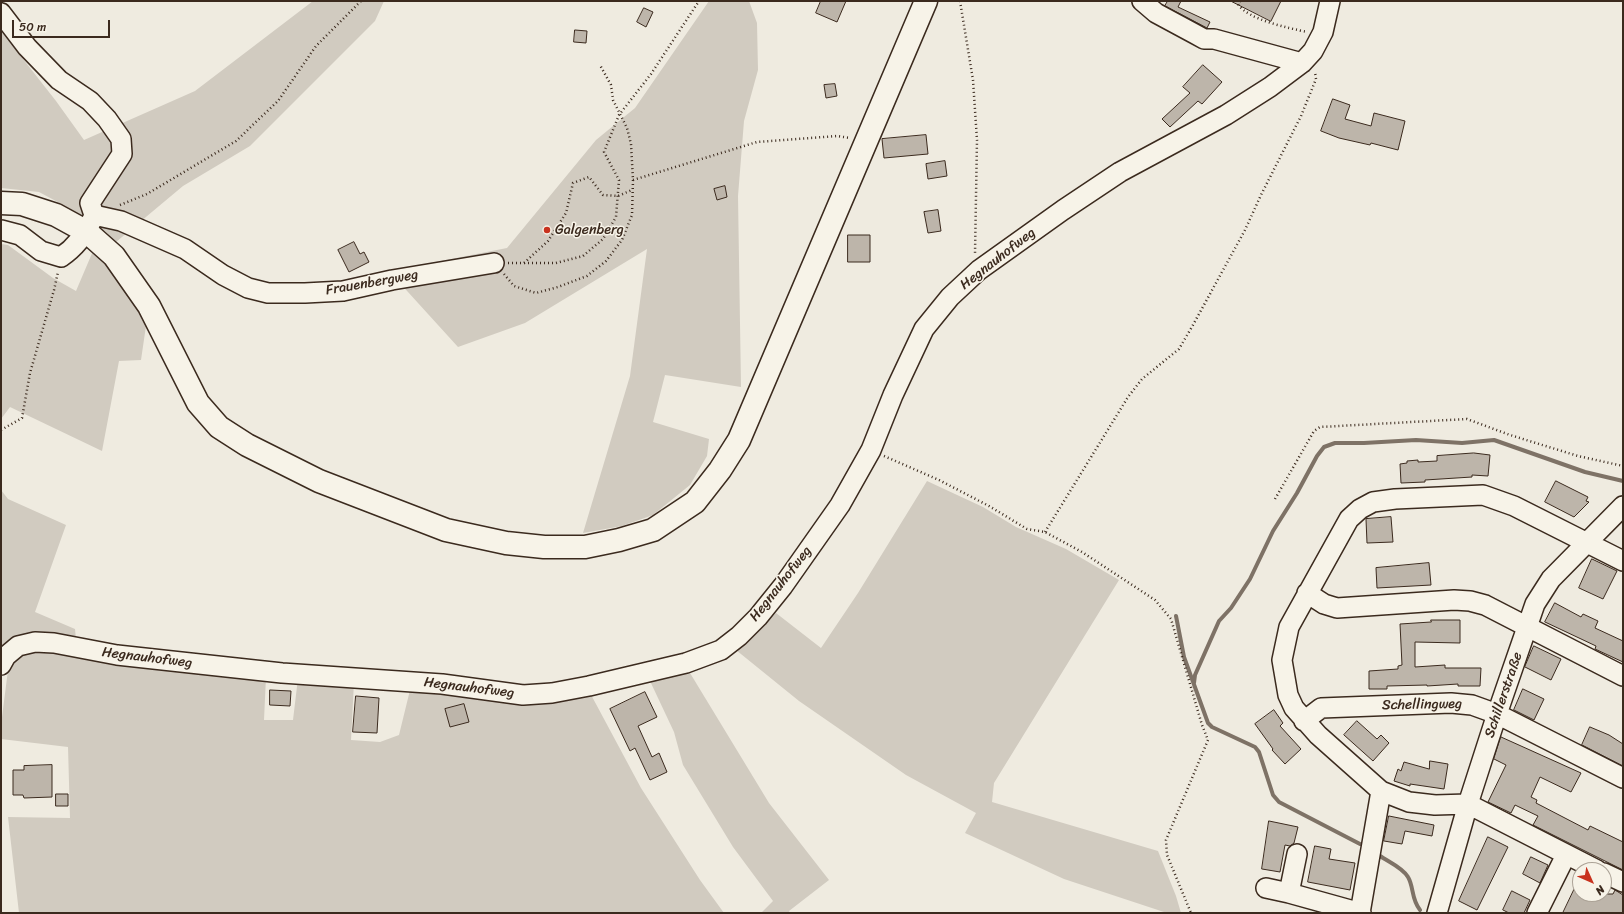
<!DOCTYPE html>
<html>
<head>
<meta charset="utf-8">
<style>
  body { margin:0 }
  #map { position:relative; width:1624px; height:914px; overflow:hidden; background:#efebe0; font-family:Sriracha,sans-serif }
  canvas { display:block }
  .frame { position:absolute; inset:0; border:2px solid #3b2a1e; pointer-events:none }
  .north { position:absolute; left:1572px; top:862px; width:40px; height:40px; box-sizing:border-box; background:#f7f3e8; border:1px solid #aca397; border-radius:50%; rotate:135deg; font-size:11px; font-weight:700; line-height:16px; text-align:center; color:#3b2a1e }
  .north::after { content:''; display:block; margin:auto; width:14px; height:18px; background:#c8321e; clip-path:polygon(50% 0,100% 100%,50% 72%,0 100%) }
  .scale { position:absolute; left:12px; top:20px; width:98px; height:18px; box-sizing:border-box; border:2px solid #3b2a1e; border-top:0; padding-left:5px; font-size:12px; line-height:14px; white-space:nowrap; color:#3b2a1e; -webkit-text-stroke:3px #f7f3e8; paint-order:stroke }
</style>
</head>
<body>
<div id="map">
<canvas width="1624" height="914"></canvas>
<div class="frame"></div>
<div class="north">N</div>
<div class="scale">50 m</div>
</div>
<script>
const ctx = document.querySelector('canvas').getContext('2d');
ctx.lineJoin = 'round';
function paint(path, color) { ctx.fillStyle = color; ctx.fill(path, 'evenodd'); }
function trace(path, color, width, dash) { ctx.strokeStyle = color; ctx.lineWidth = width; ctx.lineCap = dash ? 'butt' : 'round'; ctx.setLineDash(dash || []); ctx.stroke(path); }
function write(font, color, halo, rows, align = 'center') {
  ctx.font = font + ' Sriracha,sans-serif'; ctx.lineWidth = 3; ctx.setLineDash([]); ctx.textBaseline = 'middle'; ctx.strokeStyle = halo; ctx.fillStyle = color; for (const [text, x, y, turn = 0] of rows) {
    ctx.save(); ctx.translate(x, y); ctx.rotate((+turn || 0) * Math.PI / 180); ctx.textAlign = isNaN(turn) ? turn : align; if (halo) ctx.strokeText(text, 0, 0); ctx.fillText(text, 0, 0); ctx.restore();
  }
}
const green = new Path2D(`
  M313,1H384L375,21L250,146L183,186L116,242L105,231L69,208L39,192L1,188V31L56,101L84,140L195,91Z
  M709,1H749L757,23L758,70L744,121L738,196L741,387L665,375L653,422L709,439L707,456L690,485L653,515L622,526L583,533L630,376L647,249L525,323L458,347L398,281L395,270L507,248L596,140L635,108Z
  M1,244L8,245L53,278L76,291L93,251L110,263L147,319L141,360L119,361L102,451L10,407L1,419Z
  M927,481L983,507L1016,527L1066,549L1119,580L994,783L992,802L1158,851L1176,896L1181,913H1167L1064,879L965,833L976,813L906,775L799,701L736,650L776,613L821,648L858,593Z
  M1,490L8,499L66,525L35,612L75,629L76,639L32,636L1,647Z
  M40,647L266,677L264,720H293L298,678L354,682L351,740L380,742L399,735L411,686L589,691L641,788L700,880L724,913H19L8,817L70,818L68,747L1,739V725L8,670L14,657Z
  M690,673L769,803L829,880L789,911L790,913H761L773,901L733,847L683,765L674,732L650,681Z`);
const stream = new Path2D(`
  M1176,616L1184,657L1208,723L1212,727L1255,747L1259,752L1273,795L1279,802L1360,844
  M1194,683L1195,675L1219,621L1231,608L1250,579L1273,531L1297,493L1317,456L1324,447L1335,443H1364L1416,440L1462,443L1494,440L1585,472L1623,481
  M1380,856C1389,862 1403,868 1408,877C1414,887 1411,899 1420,910`);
const building = new Path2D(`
  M821,1H846L837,22L816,13Z
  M1168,1H1181L1178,7L1210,22L1207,28L1165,6Z
  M1231,1H1281L1271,21Z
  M644,8L653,12L646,27L637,22Z
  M575,30L587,31L586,43L574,42Z
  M1203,65L1222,82L1202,104L1198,101L1170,127L1162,119L1190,93L1183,87Z
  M835,84L837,96L826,98L824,85Z
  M1333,99L1350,105L1345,119L1371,126L1374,113L1405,121L1398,150L1371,143L1370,145L1339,138L1321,131Z
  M926,135L928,154L884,158L882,139Z
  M945,161L947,176L928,179L926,164Z
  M725,186L727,197L717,200L714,189Z
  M938,210L941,231L928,233L924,212Z
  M848,235H870V262H848Z
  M354,242L360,254L364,252L369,262L349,272L338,250Z
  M1474,453L1490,455L1488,476L1472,475V477L1425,480V482L1401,483L1400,464L1407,463V461L1418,460V462L1437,461V456Z
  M1556,481L1588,497L1586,501L1589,502L1574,517L1545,502Z
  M1391,517L1393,542L1367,543L1366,519Z
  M1592,559L1617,571L1603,599L1579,588Z
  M1429,563L1431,585L1377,588L1376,568Z
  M1555,603L1581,617L1583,614L1598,621L1595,628L1623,641V662L1595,649L1596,646L1545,622Z
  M1431,620H1460V643L1415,642V667L1445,665V668H1481L1480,686H1458V684L1427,686V685L1387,686V689H1369V671L1398,669V666L1402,665L1400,624L1431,622Z
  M1534,646L1561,659L1551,680L1525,667Z
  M1523,689L1544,699L1534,720L1514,710Z
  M270,690L291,691L290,706L270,705Z
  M645,692L657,717L638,726L652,757L659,753L667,772L650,780L635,748L630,751L610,709Z
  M356,696L379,698L377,733L353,732Z
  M464,704L469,722L450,727L445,709Z
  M1274,710L1283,723L1280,726L1301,749L1285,764L1272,750L1273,749L1255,724Z
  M1357,721L1377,739L1381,735L1389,743L1373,761L1344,735Z
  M1590,727L1609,735L1623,744V766L1582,745Z
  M1501,737L1581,773L1571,792L1540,777L1531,797L1537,800L1536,803L1588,830L1590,826L1623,842V870L1533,825L1538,816L1515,805L1511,813L1488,802L1506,765L1494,759Z
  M1430,761L1448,764L1444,789L1410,784V786L1394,781L1398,769L1401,771L1404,762L1429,769Z
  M52,765V797L24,798L23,795H13V770H24V766Z
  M56,794H68V806H56Z
  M1389,816L1434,825L1432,836L1405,831L1402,844L1384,841Z
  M1269,821L1298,827L1294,843L1290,846L1285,845L1280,872L1262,869Z
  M1488,837L1508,847L1477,910L1459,901Z
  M1315,846L1331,849L1329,859L1355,863L1350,890L1308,882Z
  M1531,857L1548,865L1540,883L1523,874Z
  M1580,877V894H1613L1615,890L1623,895V913H1563Z
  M1512,891L1530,900L1524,913H1509L1503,910Z`);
const path = new Path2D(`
  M960,1L973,80L977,140L975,254
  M1240,1L1238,4C1248,20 1289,28 1307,32
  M633,180L757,142L837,136L850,138
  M120,205L147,194L236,141L278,101L316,46L361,1
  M508,263H556L583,256L603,239L616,217L619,180L604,152L619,115L651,74L699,1
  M524,263L548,241L566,213L573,183L589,177L603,195L618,196L632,190
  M504,274L514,286L536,293L558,287L587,276L606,261L622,240L632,215L633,180L631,144L627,128L613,100L611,85L600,65
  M1,430L22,418L30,373L54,290L58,272
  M884,456L939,480L989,506L1027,529L1045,532L1082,552L1155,600L1171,619L1202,725L1208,740L1166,840L1167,855L1191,913
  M1275,499L1314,431L1320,427L1467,419L1510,435L1578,456L1623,466
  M1045,532L1128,397L1142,379L1179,349L1193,325L1245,230L1261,195L1301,116L1316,79L1315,72`);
const minor = new Path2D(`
  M1142,1L1156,13L1195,34L1204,39H1214L1302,63
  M1,13L27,47L59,80L90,101L107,119L121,139L122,154L90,203L94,215
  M94,215L121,221L185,249L223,275L248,288L268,293H305L343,291L392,280L494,263
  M1,230L20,235L41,251L61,257C76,247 85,235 93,218
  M1307,593L1324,604L1337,608L1454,600L1470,601L1485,605L1623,676
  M1,665L6,656L18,646L35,642L54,643L117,655L181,662L282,673L442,684L523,695L552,693L589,686L686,663L721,650L739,636L758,617L783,586L840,505L871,450L893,395L924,329L950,297L979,270L1063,210L1120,172L1226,115L1270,87L1302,63L1313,51L1323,32L1330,1
  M1304,721L1321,708L1451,703L1472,705L1497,714L1623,778
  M1381,791L1409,802L1435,805L1468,804L1597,870
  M1604,873L1623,882
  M1266,888L1289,893L1361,913
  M1289,893L1297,854
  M1360,913L1381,791L1318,735L1294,708L1288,695L1282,660L1289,627L1349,519L1360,509L1373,502L1395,499L1483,495L1514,506L1623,561
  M1437,913L1468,804L1497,714L1535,604L1551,579L1623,506
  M1537,913L1566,855`);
const major = new Path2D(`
  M1,203L22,204L56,215L87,232L114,256L149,306L198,403L219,427L247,445L319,481L446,530L506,543L544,547H585L619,540L653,530L695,502L720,470L739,440L926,1`);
const markers = [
  [547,230,4,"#c8321e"]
];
const poiNames = [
  ["Galgenberg",555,230]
];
const streetNames = [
  ["Hegnauhofweg",998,259,-38],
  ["Frauenbergweg",372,283,-10],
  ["Hegnauhofweg",781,584,-52],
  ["Hegnauhofweg",147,658,7],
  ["Hegnauhofweg",469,688,7],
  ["Schillerstraße",1504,695,-71],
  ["Schellingweg",1422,705,-1]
];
paint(green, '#d1cbc0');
trace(stream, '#7e7266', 4);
paint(building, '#bdb5aa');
trace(building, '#3b2a1e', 1);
trace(minor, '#3b2a1e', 22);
trace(major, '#3b2a1e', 25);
trace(path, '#3b2a1e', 2.5, [1, 3]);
trace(minor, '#f7f3e8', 19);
trace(major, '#f7f3e8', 22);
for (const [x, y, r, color] of markers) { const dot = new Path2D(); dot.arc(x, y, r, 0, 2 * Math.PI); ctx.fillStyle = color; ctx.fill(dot); trace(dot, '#f7f3e8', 1.5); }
write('14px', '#3b2a1e', '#f7f3e8', poiNames, 'left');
write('14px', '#3b2a1e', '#f7f3e8', streetNames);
</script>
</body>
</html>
